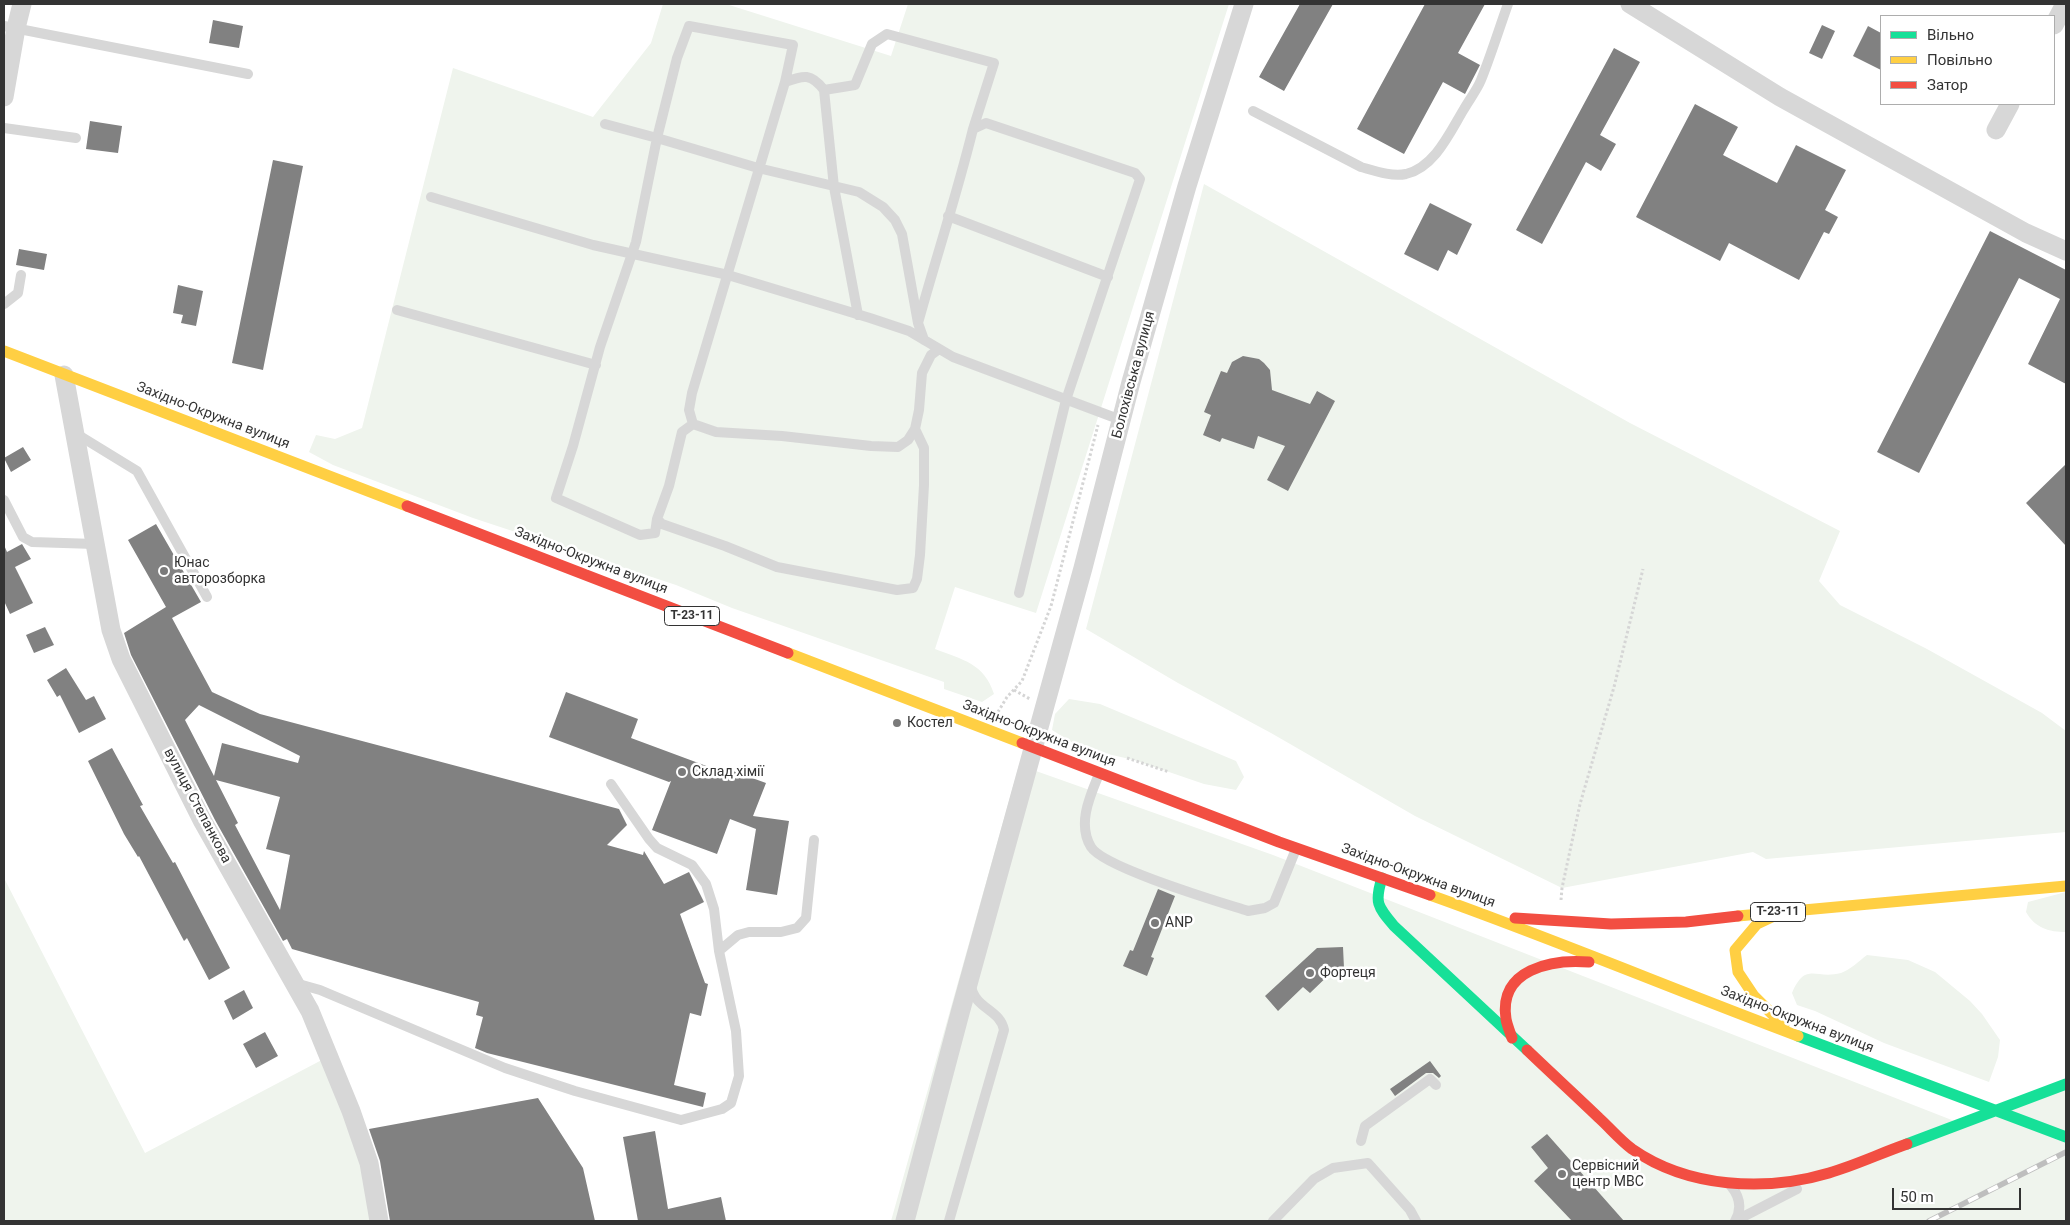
<!DOCTYPE html>
<html>
<head>
<meta charset="utf-8">
<style>
  body { margin:0 }
  #map { position:relative; width:2070px; height:1225px; overflow:hidden; background:#fff; font-family:Roboto,sans-serif }
  canvas { display:block }
  .frame { position:absolute; inset:0; border:5px solid #333; pointer-events:none }
  .legend { position:absolute; left:1880px; top:15px; width:175px; height:90px; box-sizing:border-box; background:#fff; border:1px solid #adadad; margin:0; padding:6px 9px; list-style:none; font-size:15px; color:#333 }
  .legend li { display:flex; align-items:center; gap:10px; height:25px }
  .legend b { width:25px; border:1px solid #adadad }
  .scale { position:absolute; left:1892px; top:1188px; width:129px; height:22px; box-sizing:border-box; border:2px solid #333; border-top:0; padding-left:6px; font-size:15px; line-height:18px; white-space:nowrap; color:#333; -webkit-text-stroke:4px #fff; paint-order:stroke }
</style>
</head>
<body>
<div id="map">
<canvas width="2070" height="1225"></canvas>
<div class="frame"></div>
<ul class="legend">
<li><b style="height:6px;background:#16e098"></b>Вільно</li>
<li><b style="height:6px;background:#ffcf43"></b>Повільно</li>
<li><b style="height:6px;background:#f24e42"></b>Затор</li>
</ul>
<div class="scale">50 m</div>
</div>
<script>
const ctx = document.querySelector('canvas').getContext('2d');
ctx.lineJoin = 'round';
function paint(path, color) { ctx.fillStyle = color; ctx.fill(path, 'evenodd'); }
function trace(path, color, width, dash) { ctx.strokeStyle = color; ctx.lineWidth = width; ctx.lineCap = dash ? 'butt' : 'round'; ctx.setLineDash(dash || []); ctx.stroke(path); }
function write(font, color, halo, rows, align = 'center') {
  ctx.font = font + ' Roboto,sans-serif'; ctx.lineWidth = 5; ctx.setLineDash([]); ctx.textBaseline = 'middle'; ctx.strokeStyle = halo; ctx.fillStyle = color; for (const [text, x, y, turn = 0] of rows) {
    ctx.save(); ctx.translate(x, y); ctx.rotate((+turn || 0) * Math.PI / 180); ctx.textAlign = isNaN(turn) ? turn : align; if (halo) ctx.strokeText(text, 0, 0); ctx.fillText(text, 0, 0); ctx.restore();
  }
}
const green = new Path2D(`
  M663,4H726L891,56L908,4H1229L1036,613L955,587L935,649C963,660 984,663 994,694L982,702L944,689V682L732,608L676,585L473,518L333,465L309,452L316,435L335,439L362,428L453,68L593,117L651,43Z
  M1204,184L1630,423L1840,531L1819,581L1840,605L1927,649L2042,713L2066,731V832L1766,859L1753,852L1562,888L1415,816L1271,733L1178,683L1086,629Z
  M1069,699L1100,704L1236,761L1244,777L1236,790L1204,784L1134,760L1081,748L1052,730L1055,714Z
  M1019,765L1273,855L1962,1124L2066,1084V1221H891Z
  M4,878L145,1153L337,1052L375,1221H4Z
  M2066,892V932C2049,932 2035,928 2026,912L2028,902Z
  M1867,955L1908,960L1935,972L1970,1001L1982,1014L2000,1040L1998,1057L1989,1082L1884,1043L1815,1011L1797,1005L1792,993C1806,961 1815,980 1841,973C1850,970 1859,961 1867,955Z`);
const building = new Path2D(`
  M1300,4H1333L1284,91L1259,77Z
  M1425,4H1485L1458,53L1480,65L1465,94L1443,82L1404,154L1357,129Z
  M213,20L243,26L239,48L209,43Z
  M1822,25L1835,31L1822,59L1809,53Z
  M1868,26L1881,33V70L1853,56Z
  M1614,48L1640,62L1600,135L1616,144L1601,171L1586,162L1542,244L1516,230Z
  M1695,104L1738,127L1723,155L1777,183L1796,145L1846,170L1825,210L1838,217L1829,234L1824,232L1799,280L1729,243L1720,261L1636,217Z
  M90,121L122,126L118,153L86,149Z
  M273,160L303,166L263,370L232,363Z
  M1430,203L1472,224L1457,255L1448,250L1438,271L1404,254Z
  M1990,231L2066,270V384L2028,364L2060,299L2019,278L1919,473L1877,452Z
  M19,249L47,254L44,270L16,265Z
  M178,285L203,291L196,326L181,323L183,315L173,313Z
  M1243,356L1259,359L1264,363L1270,370L1272,390L1310,404L1317,391L1335,401L1288,491L1267,480L1285,446L1258,436L1254,449L1222,438L1220,442L1203,435L1211,415L1204,412L1221,371L1227,373L1232,362Z
  M23,447L31,460L11,472L4,458Z
  M2066,464V546L2026,503Z
  M156,524L201,602L172,618L212,692L260,714L619,809L627,825L607,845L643,855L644,851L664,884L689,872L704,902L680,914L705,983L708,984L701,1016L690,1013L674,1085L706,1093L703,1107L487,1053L475,1048L483,1017L476,1015L479,1002L292,949L287,939L283,941L215,820L131,655L124,633L166,607L128,540ZM199,705L300,756L298,763L222,743L214,776L185,720ZM216,780L280,797L266,849L290,855L280,910L235,825L238,823Z
  M22,544L31,559L15,567L33,603L10,614L4,601V545L7,552Z
  M45,627L54,645L34,653L26,635Z
  M66,668L86,700L94,696L106,719L79,733L60,695L57,697L47,680Z
  M566,692L638,719L631,738L728,774L730,770L766,783L753,816L789,821L777,895L746,890L756,829L730,819L717,854L652,830L671,781L669,782L549,737Z
  M112,748L143,805L140,806L173,863L175,862L230,968L209,980L187,938L184,941L139,856L138,857L124,834L88,761Z
  M1158,889L1175,896L1151,957L1154,958L1147,976L1123,966L1130,950L1133,951Z
  M1343,947L1344,968L1335,969L1310,993L1303,987L1278,1011L1265,996L1317,948Z
  M244,990L253,1008L233,1020L224,1001Z
  M265,1032L278,1056L256,1068L243,1044Z
  M1430,1061L1441,1076L1439,1078L1433,1073H1426L1395,1096L1390,1089Z
  M538,1098L583,1168L595,1221H390L380,1161L369,1129Z
  M655,1131L668,1209L721,1197L726,1221H638L623,1137Z
  M1547,1134L1624,1221H1572L1534,1181L1548,1168L1531,1147Z`);
const path = new Path2D(`
  M1014,690L1030,699
  M998,712L1007,697L1022,681L1051,606L1098,425
  M1127,758L1169,772
  M1561,900L1562,888L1580,804L1614,687L1643,569`);
const lane = new Path2D(`
  M4,26L248,74
  M785,82L692,393L689,410L693,424L716,432L782,436L871,446L898,447L908,440L915,429L919,410L922,373L931,355L939,349
  M824,90L855,85L872,44L887,34L994,63L973,129
  M1253,111L1361,167C1375,171 1392,177 1406,174C1435,167 1450,132 1464,109C1469,100 1477,90 1481,80C1491,55 1499,29 1508,4
  M605,124L657,138L636,242L600,347L573,446L556,498L640,535L655,533L657,519L669,486L682,432L693,424
  M4,128L76,138
  M431,197L593,245L728,275L870,318L909,331L953,357L1121,420
  M948,216L1108,277
  M4,304L18,293L21,275
  M397,310L596,365
  M858,315L834,187L824,90C811,73 804,75 785,82L793,45L689,26L677,58L657,138L758,168L859,192L883,207L895,220L902,234L918,323
  M924,340L918,323C936,258 957,194 973,129L986,123L1135,173L1140,179L1066,400L1019,593
  M75,433L137,471L207,597
  M4,500L23,537L32,542L95,544
  M657,519L662,524L725,546L777,567L897,590L913,588L917,579L920,555L924,485V448L915,429
  M1099,774C1090,796 1077,824 1091,847C1104,868 1220,902 1248,911L1265,908L1274,903L1296,849
  M719,951L738,935L749,932H781L797,928L806,918L814,840
  M295,983L320,990L505,1068L575,1091L681,1120L722,1109L731,1103L739,1076L736,1031L719,951L714,909L706,884L692,865L657,848L649,839L611,784
  M1361,1141L1365,1126L1430,1079L1436,1085
  M1731,1186C1740,1197 1742,1209 1735,1221
  M949,1221L1004,1030C1000,1009 975,1009 971,986
  M1273,1221L1314,1179L1333,1168L1368,1163L1410,1210L1416,1221
  M1735,1221L1797,1189`);
const street = new Path2D(`
  M1630,4L1780,97L2026,233L2066,251
  M2054,25L2065,4
  M4,97L16,28L22,4
  M1996,130L2010,104
  M64,375L111,630L121,659L202,820L310,1011L351,1111L369,1163L379,1221
  M905,1221L960,1013L1083,568L1131,382L1187,186L1244,4`);
const fast = new Path2D(`
  M1382,878C1374,903 1378,907 1394,926L1527,1050
  M1798,1036L2066,1137
  M1907,1144L2066,1084`);
const slow = new Path2D(`
  M4,351L407,506
  M788,653L1022,743
  M1430,895C1554,939 1675,990 1798,1036
  M1776,915L1757,924L1735,950L1738,972L1754,996L1784,1026
  M1738,916L2066,886`);
const jam = new Path2D(`
  M407,506L788,653
  M1022,743L1279,842L1430,895
  M1515,918L1611,924L1686,922L1738,916
  M1512,1038C1510,1032 1507,1025 1506,1019C1498,969 1552,959 1589,962
  M1527,1050C1551,1073 1575,1095 1599,1118C1610,1128 1620,1140 1632,1149C1688,1188 1765,1192 1829,1173C1856,1165 1881,1153 1907,1144`);
const rail = new Path2D(`
  M1929,1221L2066,1152`);
const markers = [
  [164,571,5,"#7a7a7a"],
  [897,723,5,"#7a7a7a"],
  [682,772,5,"#7a7a7a"],
  [1155,923,5,"#7a7a7a"],
  [1310,973,5,"#7a7a7a"],
  [1562,1174,5,"#7a7a7a"]
];
const shields = [
  [692,616,55],
  [1778,912,55]
];
const shieldNames = [
  ["Т-23-11",692,616],
  ["Т-23-11",1778,912]
];
const streetNames = [
  ["Болохівська вулиця",1134,375,-75],
  ["Західно-Окружна вулиця",213,416,21],
  ["Західно-Окружна вулиця",591,561,21],
  ["Західно-Окружна вулиця",1039,734,21],
  ["вулиця Степанкова",197,806,62],
  ["Західно-Окружна вулиця",1418,876,20],
  ["Західно-Окружна вулиця",1797,1020,21]
];
const poiNames = [
  ["Юнас",174,563],
  ["авторозборка",174,579],
  ["Костел",907,723],
  ["Склад хімії",692,772],
  ["ANP",1165,923],
  ["Фортеця",1320,973],
  ["Сервісний",1572,1166],
  ["центр МВС",1572,1182]
];
paint(green, '#eff4ed');
paint(building, '#818181');
trace(path, '#d5d5d5', 3, [2.5, 2.5]);
trace(lane, '#d7d7d7', 10);
trace(street, '#d7d7d7', 19);
trace(fast, '#16e098', 11);
trace(slow, '#ffcf43', 11);
trace(jam, '#f24e42', 11);
trace(rail, '#bebebe', 5.5);
trace(rail, '#fff', 4, [11]);
for (const [x, y, r, color] of markers) { const dot = new Path2D(); dot.arc(x, y, r, 0, 2 * Math.PI); ctx.fillStyle = color; ctx.fill(dot); trace(dot, '#fff', 2); }
for (const [x, y, w] of shields) { const box = new Path2D(); box.roundRect(x - w / 2, y - 9.5, w, 19, 4); ctx.fillStyle = '#fff'; ctx.fill(box); trace(box, '#333', 1); }
write('bold 12px', '#333', null, shieldNames);
write('14px', '#333', '#fff', streetNames);
write('14px', '#333', '#fff', poiNames, 'left');
</script>
</body>
</html>
